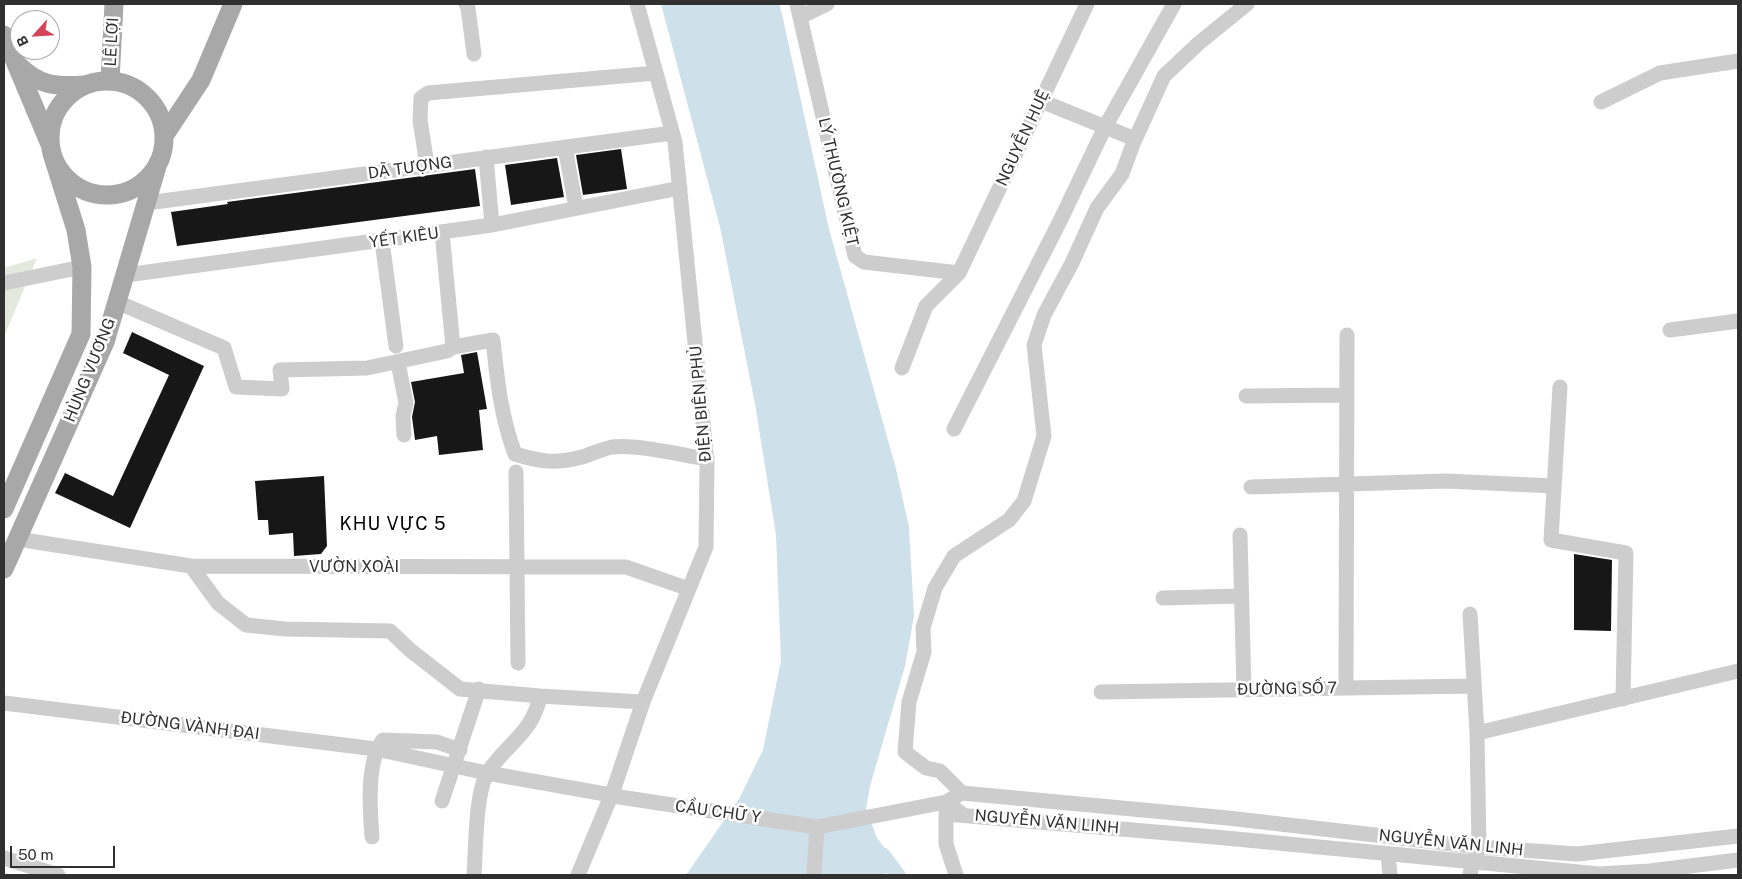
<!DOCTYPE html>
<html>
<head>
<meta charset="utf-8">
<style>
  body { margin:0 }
  #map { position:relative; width:1742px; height:879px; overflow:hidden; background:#fff; font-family:"Public Sans",sans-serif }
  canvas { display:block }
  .frame { position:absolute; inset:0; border:5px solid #303030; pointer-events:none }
  .north { position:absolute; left:10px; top:10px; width:50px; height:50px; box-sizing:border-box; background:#fff; border:1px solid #acacac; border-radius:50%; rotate:244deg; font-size:14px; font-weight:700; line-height:20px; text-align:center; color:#303030 }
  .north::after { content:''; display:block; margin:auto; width:18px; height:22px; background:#d44559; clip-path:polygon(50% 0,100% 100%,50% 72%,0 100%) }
  .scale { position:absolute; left:10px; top:846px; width:105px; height:22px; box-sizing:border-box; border:2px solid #303030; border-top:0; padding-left:6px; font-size:15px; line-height:18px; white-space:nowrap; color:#303030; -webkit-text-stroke:4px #fff; paint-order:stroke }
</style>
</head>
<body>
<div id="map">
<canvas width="1742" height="879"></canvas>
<div class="frame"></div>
<div class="north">B</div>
<div class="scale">50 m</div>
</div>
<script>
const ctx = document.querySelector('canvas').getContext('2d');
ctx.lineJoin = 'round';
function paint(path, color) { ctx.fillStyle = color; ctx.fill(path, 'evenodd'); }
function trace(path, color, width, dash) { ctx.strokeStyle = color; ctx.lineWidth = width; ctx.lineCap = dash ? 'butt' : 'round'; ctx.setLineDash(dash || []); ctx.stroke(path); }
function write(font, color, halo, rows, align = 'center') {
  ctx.font = font + ' "Public Sans",sans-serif'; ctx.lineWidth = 5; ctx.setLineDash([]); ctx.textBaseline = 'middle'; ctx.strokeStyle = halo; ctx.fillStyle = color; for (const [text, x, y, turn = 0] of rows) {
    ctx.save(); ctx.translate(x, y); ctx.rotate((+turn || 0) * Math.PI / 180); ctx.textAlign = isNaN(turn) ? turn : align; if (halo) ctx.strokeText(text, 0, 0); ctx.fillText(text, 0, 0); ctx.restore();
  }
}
const green = new Path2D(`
  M37,258L4,337V268Z`);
const water = new Path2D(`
  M661,4H779L782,14L829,229L896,469L909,527L914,616L905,666L870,786L866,809L877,838L900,868L882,875H686L739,799L763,750L781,661L776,535L755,404L720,227Z`);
const canal = new Path2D(`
  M883,855L898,875`);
const building = new Path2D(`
  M621,149L627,189L583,195L576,155Z
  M557,158L564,197L511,205L505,165Z
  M475,169L480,206L177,246L171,212L228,204L227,202Z
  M132,332L204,366L130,528L55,493L65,473L113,496L169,375L123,353Z
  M477,352L487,409L479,410L483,450L439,455L437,436L415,440L412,417L415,402L411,382L464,373L461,355Z
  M324,476L327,546L321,554L294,556L293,533L269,535L268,520H258L255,481Z
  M1574,554L1612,560L1611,631L1574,630Z`);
const minor = new Path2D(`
  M466,4L468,8L474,54
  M797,4L855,256L864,262L959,273
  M800,17L827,4
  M1041,101L1135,139
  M1601,102L1660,73L1738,61
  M565,147L576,208
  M486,157L492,225
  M427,165L420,120L421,98L428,93L656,73
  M147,203L672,133
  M442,232L453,347
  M382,241L396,346
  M126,275L492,225L680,188
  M4,283L82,267
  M117,302L224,348L236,387L282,389L280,370L367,368L447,351L453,347
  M1670,330L1738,321
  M453,347L493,340C497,379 501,417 515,454C541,462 555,464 582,457C592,454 602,449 612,447C637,444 681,455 707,459
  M398,363L406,403L403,416L404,435
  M902,368L926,306L959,273L1087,4
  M1560,387L1551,540L1626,553L1623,699
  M1246,396L1347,395
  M954,429L1060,221L1105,127L1174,4
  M516,472L518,663
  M1251,487L1446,481L1554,486
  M1240,535L1244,690
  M17,539L191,566L626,567L689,589
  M191,566L218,603L246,625L285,629L390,631L410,650L460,689L540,696L643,702
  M1163,598L1241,596
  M1470,614L1477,733L1479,847L1472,863L1470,875
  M1346,688L1347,335
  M1101,692L1473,686
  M4,703L376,749L487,773L611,795
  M1477,733L1738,671
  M962,793L940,771L926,768L905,752L909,702L924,652L923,628L935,588L954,556L1009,520L1024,501L1044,436L1034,345L1044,315L1072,263L1097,208L1122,174L1133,144L1164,76L1199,43L1247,4
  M612,794L643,702L706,547L707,463L675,142L637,4
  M613,796L817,827L946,802
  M442,801L479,689
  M962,814L946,802L962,793L1228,818L1479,847L1577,854L1738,836
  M372,837C370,811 366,761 383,740L437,742L460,750
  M1388,854L1390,875
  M4,858L58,875
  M474,875C476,850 475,792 488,772C507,743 533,733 540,696
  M578,875L611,796
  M814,875L817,827
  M956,875L946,844V814L1226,838L1599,874L1650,871L1738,860`);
const major = new Path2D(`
  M4,35L49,142
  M17,64C38,85 54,87 83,85
  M50 138a57 57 0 1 1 114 0a57 57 0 1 1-114 0Z
  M110,81L114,4
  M164,136L201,80L233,4
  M4,509L81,334L82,267L76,230L54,160
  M4,569L105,342L158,163`);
const streetNames = [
  ["LÊ LỢI",112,42,-87],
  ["NGUYỄN HUỆ",1023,138,-65],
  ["DÃ TƯỢNG",410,168,-8],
  ["LÝ THƯỜNG KIỆT",838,182,77],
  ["YẾT KIÊU",404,238,-8],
  ["HÙNG VƯƠNG",90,370,-68],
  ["ĐIỆN BIÊN PHỦ",701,404,-95],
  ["VƯỜN XOÀI",354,567],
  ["ĐƯỜNG SỐ 7",1287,689,-1],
  ["ĐƯỜNG VÀNH ĐAI",190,726,7],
  ["CẦU CHỮ Y",718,812,8],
  ["NGUYỄN VĂN LINH",1047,822,5],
  ["NGUYỄN VĂN LINH",1451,843,6]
];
const neighbourhoodNames = [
  ["KHU VỰC 5",393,524]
];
paint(green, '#e4e9dd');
paint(water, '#cee0e9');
trace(canal, '#cee0e9', 15);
paint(building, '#171717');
trace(minor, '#cdcdcd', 15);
trace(major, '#a8a8a8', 19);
write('16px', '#303030', '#fff', streetNames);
ctx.letterSpacing = '1px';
write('18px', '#000', '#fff', neighbourhoodNames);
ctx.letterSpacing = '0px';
</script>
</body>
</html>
